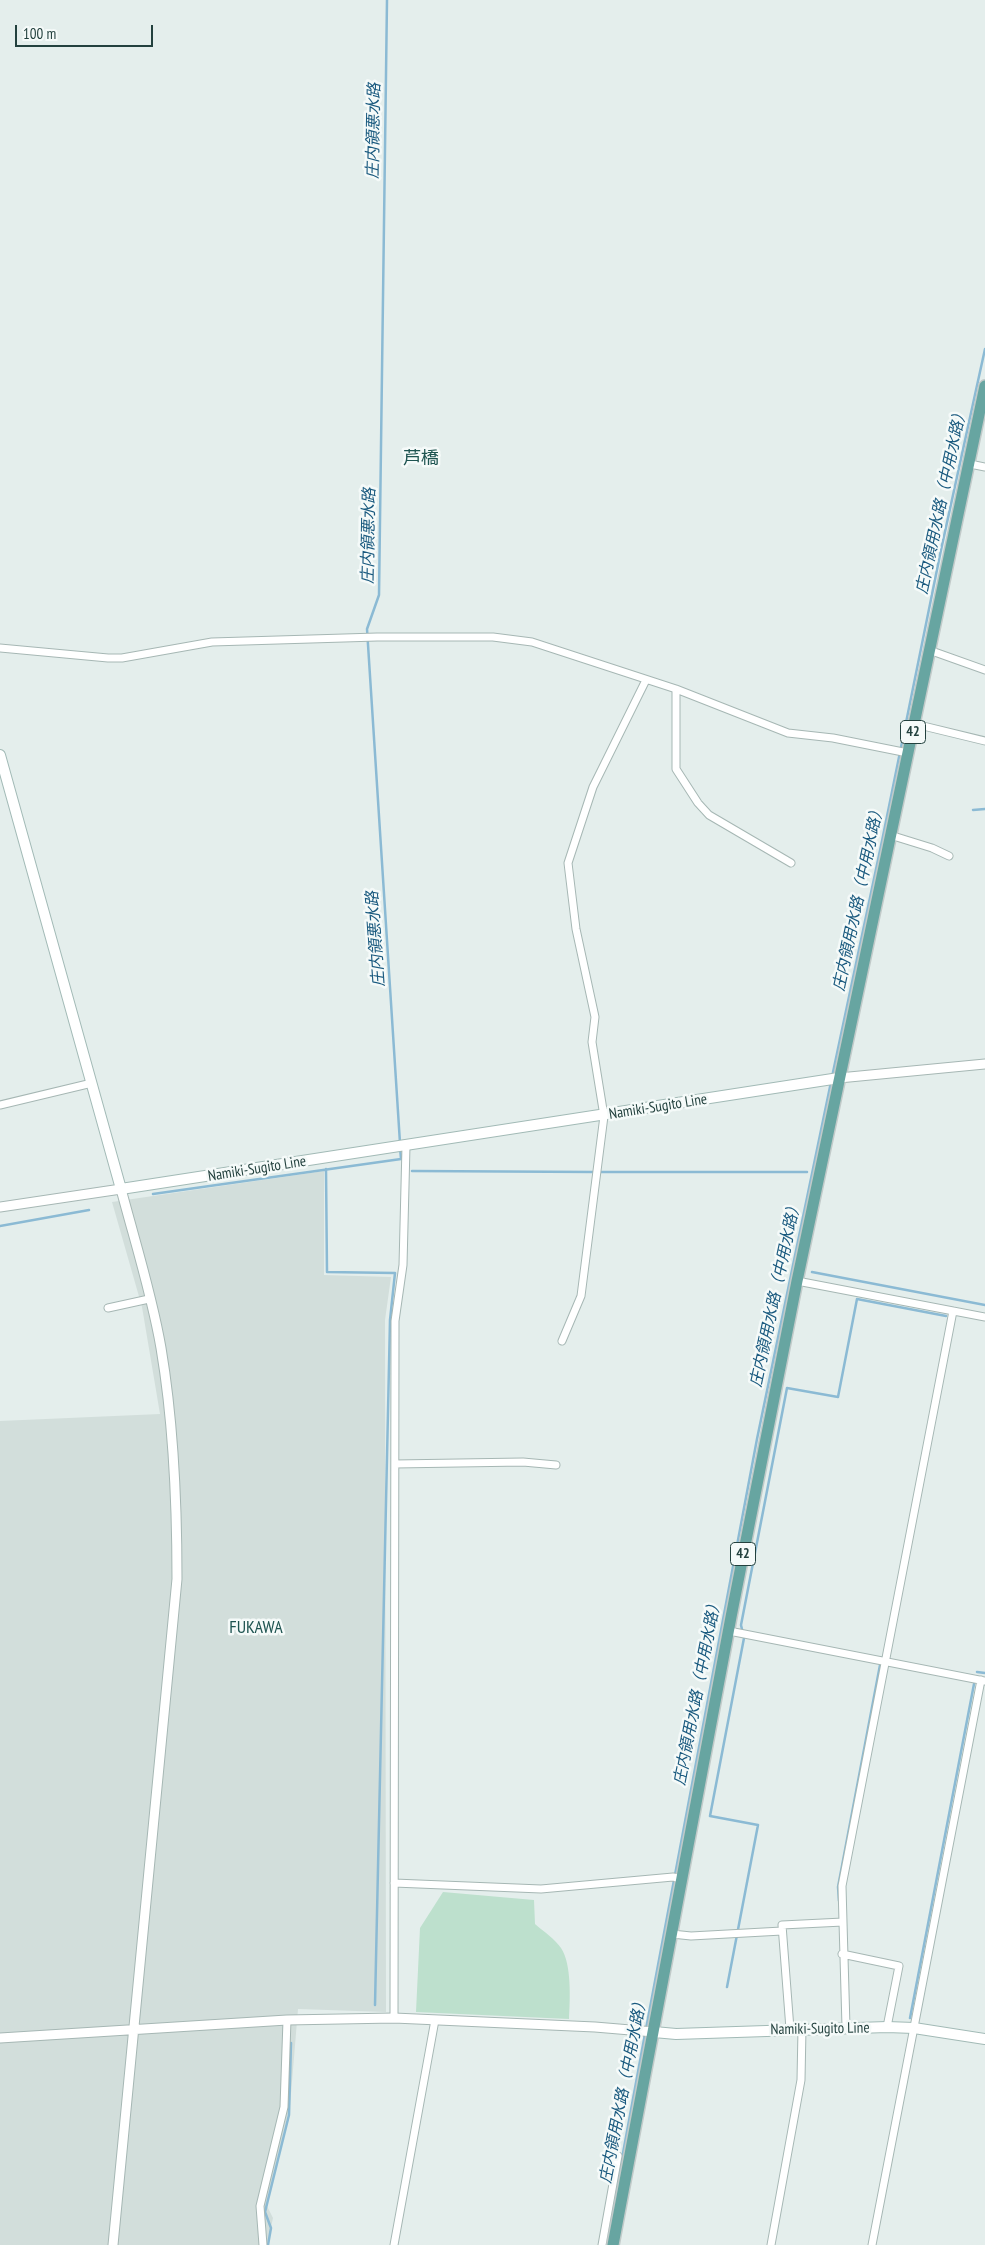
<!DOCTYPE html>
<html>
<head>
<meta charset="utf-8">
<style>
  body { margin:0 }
  #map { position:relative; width:985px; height:2245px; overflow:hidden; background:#e4eeec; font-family:"PT Sans Narrow",sans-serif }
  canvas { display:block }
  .scale { position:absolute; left:15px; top:25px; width:138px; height:22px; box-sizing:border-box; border:2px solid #23413e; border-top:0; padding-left:6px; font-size:15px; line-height:18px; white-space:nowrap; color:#23413e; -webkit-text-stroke:4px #f5faf9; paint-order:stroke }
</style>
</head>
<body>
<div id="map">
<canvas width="985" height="2245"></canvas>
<div class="scale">100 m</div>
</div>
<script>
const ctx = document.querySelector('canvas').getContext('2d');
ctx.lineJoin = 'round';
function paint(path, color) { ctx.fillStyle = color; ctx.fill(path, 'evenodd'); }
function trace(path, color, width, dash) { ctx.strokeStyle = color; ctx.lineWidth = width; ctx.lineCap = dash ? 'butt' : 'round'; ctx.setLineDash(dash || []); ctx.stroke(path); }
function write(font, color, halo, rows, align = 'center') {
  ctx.font = font + ' "PT Sans Narrow","Noto Sans JP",sans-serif'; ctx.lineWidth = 5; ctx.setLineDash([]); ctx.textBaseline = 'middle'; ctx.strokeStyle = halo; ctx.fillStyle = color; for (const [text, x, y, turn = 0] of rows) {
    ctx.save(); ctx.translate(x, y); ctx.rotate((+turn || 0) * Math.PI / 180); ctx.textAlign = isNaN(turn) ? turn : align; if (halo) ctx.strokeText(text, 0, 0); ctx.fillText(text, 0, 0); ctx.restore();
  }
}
const built = new Path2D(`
  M324,1171V1275L391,1277L385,1320L386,2012L298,2009L290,2106L266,2204L273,2218L267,2245H0V1421L160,1414L142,1307L112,1202Z`);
const green = new Path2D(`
  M443,1892L534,1900L535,1924C543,1931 555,1939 561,1948C572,1964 570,2001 569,2019L416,2012L420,1928Z`);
const stream = new Path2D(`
  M387,0L379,595L367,629L400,1143
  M973,810L985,809
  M832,1077L882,841L941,550L985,349
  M326,1169L327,1272L395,1273L390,1320L375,2005
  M412,1171L594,1172
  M599,1172H807
  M153,1194L401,1159L400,1148
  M0,1226L89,1210
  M812,1272L985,1305
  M977,1672L985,1673
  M839,1901L838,1887L880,1665
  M727,1987L758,1825L710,1816L744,1638L741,1625L787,1388L838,1397L857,1299L946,1316
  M910,2018L974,1684
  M646,2029L757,1439L831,1082
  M268,2245L271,2228L265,2212L289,2115L291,2043
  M606,2245L645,2034`);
const minor = new Path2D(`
  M970,464L985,467
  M0,648L108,658H122L212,642L377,637H493L532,642L676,689L788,733L833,738L908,753
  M929,650L985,670
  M676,689V769L698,803L709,815L791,863
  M915,724L985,741
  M890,835L932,848L949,856
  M0,1105L92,1083
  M797,1281L985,1317
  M108,1308L149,1299
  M562,1341L581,1296L604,1116L592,1042L595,1017L576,929L568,863L593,787L646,680
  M395,1464L523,1462L556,1465
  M729,1631L985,1681
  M394,1883L541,1889L673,1877L682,1879
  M843,1922L842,1886L953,1311
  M672,1934L691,1936L782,1931
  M842,1954L899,1966L887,2027
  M394,2018L395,1321L403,1265L406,1146
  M790,2029L782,1925L843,1922L846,2027
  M263,2245L260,2206L284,2107L287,2020
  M394,2245L435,2020
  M602,2245L618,2156
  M771,2245L801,2080L802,2029
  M872,2245L981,1680`);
const tertiary = new Path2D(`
  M839,1078L985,1064
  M0,1207L121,1189C135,1242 152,1295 161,1348C174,1425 177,1502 177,1579L113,2245
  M0,2038L287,2020L394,2018L595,2027L654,2032`);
const secondary = new Path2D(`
  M0,755L121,1189L839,1078
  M654,2032L676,2034L887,2027L914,2028L985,2039`);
const primary = new Path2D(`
  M613,2245L731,1617L797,1281L985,386`);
const shields = [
  [913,732,25],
  [743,1554,25]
];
const shieldNames = [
  ["42",913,732],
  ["42",743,1554]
];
const streetNames = [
  ["Namiki-Sugito Line",658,1107,-9],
  ["Namiki-Sugito Line",257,1169,-9],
  ["Namiki-Sugito Line",820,2029,-1]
];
const waterNames = [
  ["庄内領悪水路",374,131,-89],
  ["庄内領用水路（中用水路）",942,500,-78],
  ["庄内領悪水路",369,536,-89],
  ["庄内領用水路（中用水路）",859,897,-78],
  ["庄内領悪水路",376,939,-94],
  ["庄内領用水路（中用水路）",776,1293,-78],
  ["庄内領用水路（中用水路）",698,1691,-79],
  ["庄内領用水路（中用水路）",624,2089,-79]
];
const quarterNames = [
  ["芦橋",421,459],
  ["FUKAWA",256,1628]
];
paint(built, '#d2dedb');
paint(green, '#bde0cd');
trace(stream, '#8bbad4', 2.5);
trace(minor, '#a6b7b4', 9);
trace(tertiary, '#a6b7b4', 11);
trace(secondary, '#a2bab6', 12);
trace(primary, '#c1cac9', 14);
trace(minor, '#fff', 7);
trace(tertiary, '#fff', 9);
trace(secondary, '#fff', 10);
trace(primary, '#67a5a1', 11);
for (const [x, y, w] of shields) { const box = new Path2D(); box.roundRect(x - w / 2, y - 11.5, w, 23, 4); ctx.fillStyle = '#f5faf9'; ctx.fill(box); trace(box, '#23413e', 1); }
write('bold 14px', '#23413e', null, shieldNames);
write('15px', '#23413e', '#f5faf9', streetNames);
write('italic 16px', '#1a5a7f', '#f5faf9', waterNames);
write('18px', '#1e5451', '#f5faf9', quarterNames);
</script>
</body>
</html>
